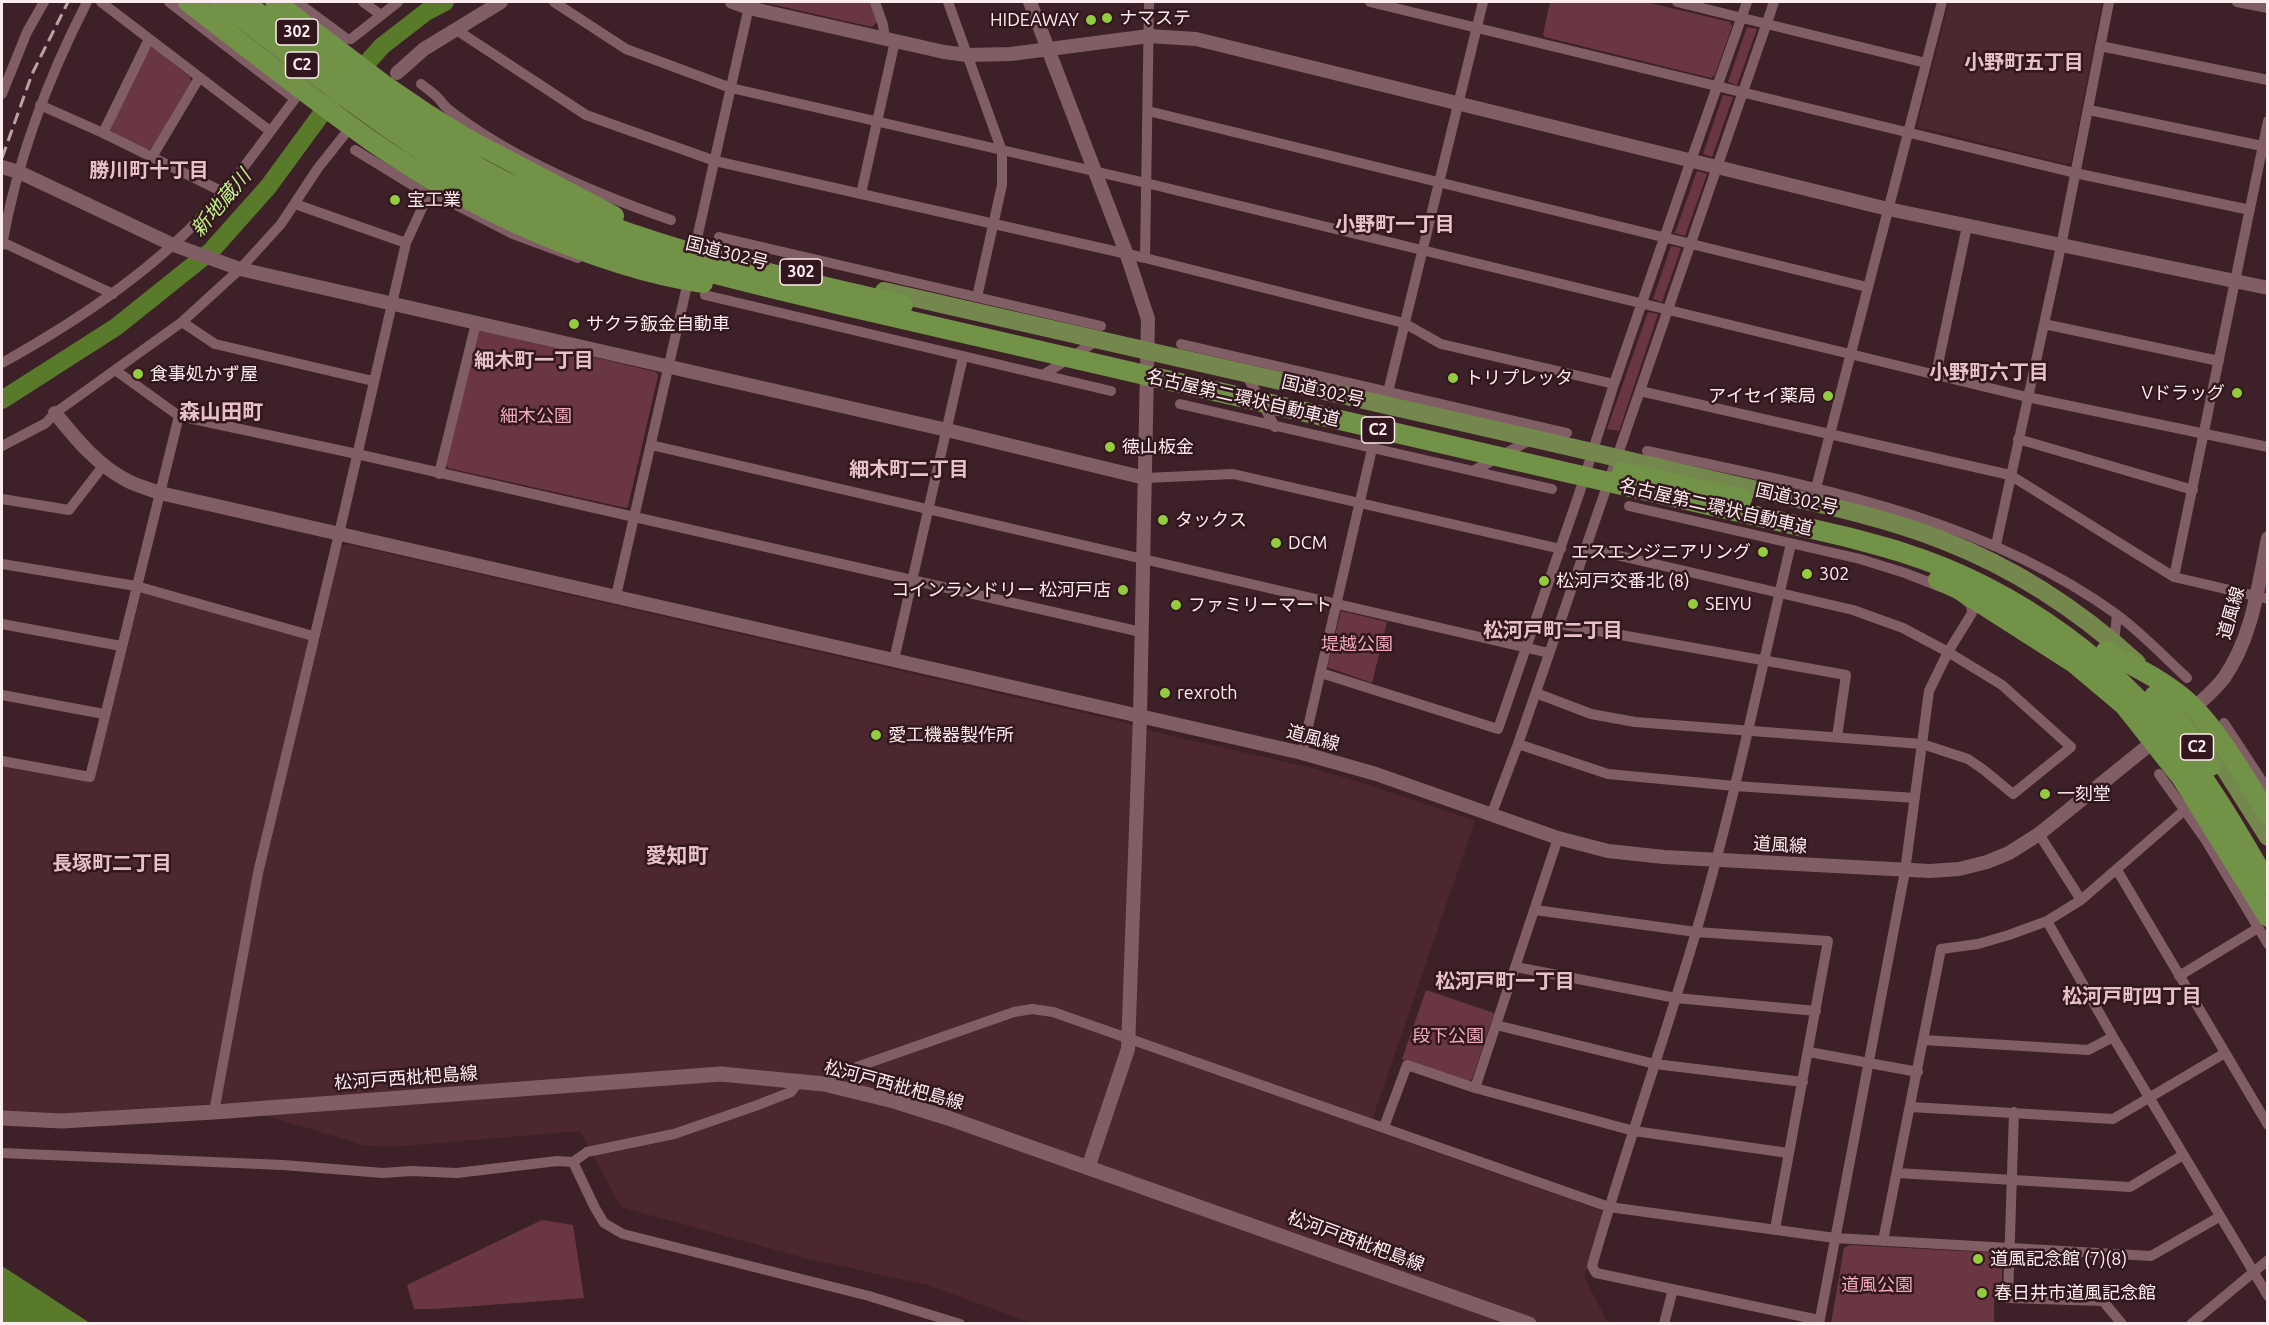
<!DOCTYPE html>
<html>
<head>
<meta charset="utf-8">
<style>
  body { margin:0 }
  #map { position:relative; width:2269px; height:1325px; overflow:hidden; background:#3e2128; font-family:Ubuntu,sans-serif }
  canvas { display:block }
  .frame { position:absolute; inset:0; border:3px solid #fdecef; pointer-events:none }
</style>
</head>
<body>
<div id="map">
<canvas width="2269" height="1325"></canvas>
<div class="frame"></div>
</div>
<script>
const ctx = document.querySelector('canvas').getContext('2d');
ctx.lineJoin = 'round';
function paint(path, color) { ctx.fillStyle = color; ctx.fill(path, 'evenodd'); }
function trace(path, color, width, dash) { ctx.strokeStyle = color; ctx.lineWidth = width; ctx.lineCap = dash ? 'butt' : 'round'; ctx.setLineDash(dash || []); ctx.stroke(path); }
function write(font, color, halo, rows, align = 'center') {
  ctx.font = font + ' Ubuntu,"Noto Sans JP",sans-serif'; ctx.lineWidth = 5; ctx.setLineDash([]); ctx.textBaseline = 'middle'; ctx.strokeStyle = halo; ctx.fillStyle = color; for (const [text, x, y, turn = 0] of rows) {
    ctx.save(); ctx.translate(x, y); ctx.rotate((+turn || 0) * Math.PI / 180); ctx.textAlign = isNaN(turn) ? turn : align; if (halo) ctx.strokeText(text, 0, 0); ctx.fillText(text, 0, 0); ctx.restore();
  }
}
const built = new Path2D(`
  M1949,2H2102L2071,162L2066,164L1919,127L1918,124Z
  M347,544L1123,722L1154,732L1312,768L1366,784L1475,821L1369,1129L1601,1210L1603,1214L1584,1277L1608,1323H1032L927,1285L805,1258L621,1207L580,1131L392,1147L363,1145L225,1103L62,1114L2,1111V764L94,779L141,594L144,592L319,642L341,547Z`);
const green = new Path2D(`
  M762,2H870L877,22L872,27Z
  M1550,2H1646L1730,22L1732,26L1715,75L1711,78L1545,37L1543,34Z
  M1747,27L1757,29L1737,85L1728,82Z
  M152,47L190,77L191,81L151,149L146,150L112,134L110,129L148,48Z
  M1723,95L1733,97L1712,157L1703,154Z
  M1697,171L1707,174L1685,236L1675,233Z
  M1671,246L1681,248L1662,302L1653,299Z
  M1648,312L1658,314L1619,431L1607,429Z
  M479,330L656,372L658,376L628,506L626,508L448,468L446,464Z
  M1341,611L1387,622L1372,683L1327,667Z
  M1426,990L1494,1013L1472,1079L1468,1082L1402,1059Z
  M542,1220L573,1225L584,1298L434,1309H414L407,1285Z
  M1850,1245L1999,1253L2003,1257L2001,1298H1994V1323H1831L1844,1248Z`);
const water = new Path2D(`
  M2,1266L90,1323H2Z`);
const river = new Path2D(`
  M2,400L116,327L211,251L268,187L320,116L382,46L426,12L445,2`);
const minor = new Path2D(`
  M101,2L270,131
  M297,2L347,39H351L398,2
  M363,2L381,15
  M554,2L626,49L731,88L1146,183L2027,397L2268,447
  M875,2L883,25L885,39
  M948,2L1002,151V185L977,297
  M1370,2L2075,173L2250,210
  M1677,2L1926,63
  M2237,2L2268,8
  M455,29L586,115L715,161L1145,258L1404,323L1441,344L1614,384
  M2100,46L2268,80
  M421,84C427,89 434,93 439,99C442,102 444,106 448,109C508,157 599,195 671,220
  M2,94L27,32L44,2
  M40,105L103,133L223,192
  M2089,110L2262,146
  M1148,111L1867,287
  M103,133L149,39
  M355,150L422,191L435,194L513,234L578,258
  M152,157L199,78
  M861,194L895,41
  M295,204L406,243
  M719,237L1101,326
  M2,242L113,294
  M2,245C17,160 48,78 87,2
  M693,256L750,2
  M1145,258L1149,2
  M705,295L1111,391
  M182,322L215,344L373,381
  M2044,324L2219,361
  M1181,344L1567,433
  M2,363C74,323 151,272 207,211C239,177 266,136 295,99L169,2
  M115,370L179,416L357,454L1141,632
  M1246,374L1275,427
  M1936,374L1967,226
  M1043,375L1098,340
  M1640,391L2010,475L2174,577L2268,599
  M1388,392L1483,2
  M1180,404L1552,489
  M2018,439L2193,490
  M651,445L1549,653
  M2,446L46,423L55,413L182,322L240,269L281,224L318,168L353,124
  M1647,451C1809,486 1978,515 2116,614C2141,632 2164,657 2187,678
  M1473,471L1532,439
  M439,474L476,323
  M1145,478L1233,474L1561,549
  M1816,488L1942,2
  M2,499L69,510L103,466
  M1629,506L1860,559L1905,573L1941,587
  M1791,544C1760,674 1734,804 1696,932C1663,1044 1624,1154 1592,1266L1596,1273L1819,1320
  M1996,545L2061,246L2109,2
  M2,564L136,586L313,636
  M2174,577L2268,121
  M616,596L689,277
  M2,624L121,646
  M1559,624L1846,675L1837,737
  M2114,642L2117,615
  M894,660L963,357
  M1321,673L1498,729L1580,491L1614,384L1689,166L1747,2
  M1536,693L1591,714L1635,722L1922,744L1968,759L1984,770L2013,794L2071,747L2002,685L1948,652L1903,628L1853,610L1586,548
  M2,695L104,714
  M2224,723L2268,790
  M1518,744L1608,774L1735,786L1915,798
  M1302,753L1372,449
  M2,761L90,777L179,416
  M2159,774L2205,839L2268,944
  M1492,813L1518,744L1774,2
  M2039,834L2081,900
  M2117,870L2268,1125
  M1535,910L1696,932L1828,941L1775,1229
  M2047,921L2113,1037L2268,1296
  M1516,967L1676,998L1816,1011
  M2179,976L2258,928
  M1496,1025L1655,1064L1803,1082
  M1924,1040L2088,1050L2113,1037
  M1809,1052L1918,1072
  M824,1084L831,1076L1014,1012L1032,1009L1053,1012L1609,1207L1835,1238L2151,1256L2219,1217
  M1475,1088L1558,838
  M1911,1107L2113,1119L2225,1053
  M214,1112L258,873L339,534L406,243L429,193
  M2014,1112L2008,1298L2103,1301L2122,1324
  M1384,1127L1407,1065L1475,1088L1634,1131L1788,1153
  M2,1153L283,1165L383,1173L411,1171L457,1173L557,1161L573,1162L595,1208L604,1223L623,1234L869,1296L960,1324
  M573,1162L587,1152L674,1134L755,1106L791,1092L799,1082
  M1897,1173L2130,1187L2183,1155
  M1883,1241L1941,949L1978,944L2009,935L2047,921L2081,900L2180,814
  M1664,1324L1673,1289
  M1819,1324L1905,871L1929,691L1948,652L1972,613L1971,605L1963,598
  M2191,1324L2268,1260`);
const tertiary = new Path2D(`
  M732,2L749,8L944,52L967,55L1011,54L1149,36L1196,39L1888,209L2268,288
  M1030,2L1127,255L1148,319L1140,716L1128,1049L1088,1168
  M397,73L424,49L501,2
  M2,167L19,172L171,244L240,269L947,430L1145,478
  M55,413C76,439 98,466 128,481C138,486 149,489 160,493L1302,753L1376,774L1558,838L1608,851L1664,857L1930,871L1959,869L1987,862L2009,853L2039,834L2159,737
  M2188,714C2200,702 2214,691 2224,678C2253,636 2258,586 2268,538`);
const secondary = new Path2D(`
  M2,1118L62,1121L214,1112L721,1074L824,1084L894,1101L948,1118L1529,1324`);
const trunk = new Path2D(`
  M208,2L232,19
  M884,291C1100,340 1315,389 1531,438C1602,455 1673,471 1744,487C1810,502 1878,515 1942,540C2015,568 2080,611 2137,663
  M2163,689L2207,741L2268,837`);
const motorway = new Path2D(`
  M188,2C248,48 308,96 370,140C460,203 594,267 703,283
  M221,2C322,80 423,163 541,215C635,257 733,279 833,303L1847,537C1866,542 1885,547 1904,553C2020,590 2121,666 2193,764C2221,802 2244,843 2268,884
  M244,2C328,66 411,134 506,182C630,245 768,273 903,305
  M275,2L383,84L427,114L464,137L614,216
  M1622,472L1742,499
  M1938,580L1960,590L2074,663L2124,705L2181,777L2268,917
  M2106,651C2134,667 2164,680 2188,702C2216,727 2248,782 2268,815
  M2154,696L2178,722L2211,766`);
const rail = new Path2D(`
  M2,158L32,74L68,2`);
const markers = [
  [1107,18,6,"#93cc3d"],
  [1091,20,6,"#93cc3d"],
  [395,200,6,"#93cc3d"],
  [574,324,6,"#93cc3d"],
  [138,374,6,"#93cc3d"],
  [1453,378,6,"#93cc3d"],
  [2237,393,6,"#93cc3d"],
  [1828,396,6,"#93cc3d"],
  [1110,447,6,"#93cc3d"],
  [1163,520,6,"#93cc3d"],
  [1276,543,6,"#93cc3d"],
  [1763,552,6,"#93cc3d"],
  [1807,574,6,"#93cc3d"],
  [1544,581,6,"#93cc3d"],
  [1123,590,6,"#93cc3d"],
  [1693,604,6,"#93cc3d"],
  [1176,605,6,"#93cc3d"],
  [1165,693,6,"#93cc3d"],
  [876,735,6,"#93cc3d"],
  [2045,794,6,"#93cc3d"],
  [1978,1259,6,"#93cc3d"],
  [1982,1293,6,"#93cc3d"]
];
const shields = [
  [297,32,42],
  [302,65,33],
  [801,272,42],
  [1378,430,33],
  [2197,747,33]
];
const shieldNames = [
  ["302",297,32],
  ["C2",302,65],
  ["302",801,272],
  ["C2",1378,430],
  ["C2",2197,747]
];
const poiNames = [
  ["ナマステ",1119,18],
  ["HIDEAWAY",1079,20,"right"],
  ["宝工業",407,200],
  ["サクラ鈑金自動車",586,324],
  ["食事処かず屋",150,374],
  ["トリプレッタ",1465,378],
  ["Vドラッグ",2225,393,"right"],
  ["アイセイ薬局",1816,396,"right"],
  ["徳山板金",1122,447],
  ["タックス",1175,520],
  ["DCM",1288,543],
  ["エスエンジニアリング",1751,552,"right"],
  ["302",1819,574],
  ["松河戸交番北 (8)",1556,581],
  ["コインランドリー 松河戸店",1111,590,"right"],
  ["SEIYU",1705,604],
  ["ファミリーマート",1188,605],
  ["rexroth",1177,693],
  ["愛工機器製作所",888,735],
  ["一刻堂",2057,794],
  ["道風記念館 (7)(8)",1990,1259],
  ["春日井市道風記念館",1994,1293]
];
const streetNames = [
  ["国道302号",727,253,14],
  ["国道302号",1323,391,13],
  ["名古屋第二環状自動車道",1243,398,13],
  ["国道302号",1797,499,13],
  ["名古屋第二環状自動車道",1716,507,13],
  ["道風線",2231,613,-74],
  ["道風線",1313,738,15],
  ["道風線",1780,845,3],
  ["松河戸西枇杷島線",406,1078,-4],
  ["松河戸西枇杷島線",894,1085,15],
  ["松河戸西枇杷島線",1356,1241,20]
];
const parkNames = [
  ["細木公園",536,416],
  ["堤越公園",1357,644],
  ["段下公園",1448,1036],
  ["道風公園",1877,1285]
];
const neighbourhoodNames = [
  ["小野町五丁目",2024,62],
  ["勝川町十丁目",149,170],
  ["小野町一丁目",1395,224],
  ["細木町一丁目",534,360],
  ["小野町六丁目",1989,372],
  ["細木町二丁目",909,469],
  ["松河戸町二丁目",1553,630],
  ["長塚町二丁目",112,863],
  ["松河戸町一丁目",1505,981],
  ["松河戸町四丁目",2132,996]
];
const waterNames = [
  ["新地蔵川",221,203,-50]
];
const quarterNames = [
  ["森山田町",221,412],
  ["愛知町",677,856]
];
paint(built, '#4c2730');
paint(green, '#6b3644');
paint(water, '#59792b');
trace(river, '#59792b', 18);
trace(minor, '#815e66', 10);
trace(tertiary, '#815e66', 14);
trace(secondary, '#815e66', 15);
trace(trunk, '#74884d', 18);
trace(motorway, '#719247', 20);
trace(rail, '#b8a3a7', 3, [12, 6]);
for (const [x, y, r, color] of markers) { const dot = new Path2D(); dot.arc(x, y, r, 0, 2 * Math.PI); ctx.fillStyle = color; ctx.fill(dot); trace(dot, '#33171f', 2); }
for (const [x, y, w] of shields) { const box = new Path2D(); box.roundRect(x - w / 2, y - 13, w, 26, 4.5); ctx.fillStyle = '#33171f'; ctx.fill(box); trace(box, '#fdecef', 1.5); }
write('bold 16px', '#fdecef', null, shieldNames);
write('18px', '#fdecef', '#33171f', poiNames, 'left');
write('18px', '#fdecef', '#33171f', streetNames);
write('18px', '#f1abbb', '#33171f', parkNames);
write('bold 20px', '#e7c0c8', '#33171f', neighbourhoodNames);
write('italic 20px', '#c2f189', '#33171f', waterNames);
write('bold 21px', '#e7c0c8', '#33171f', quarterNames);
</script>
</body>
</html>
